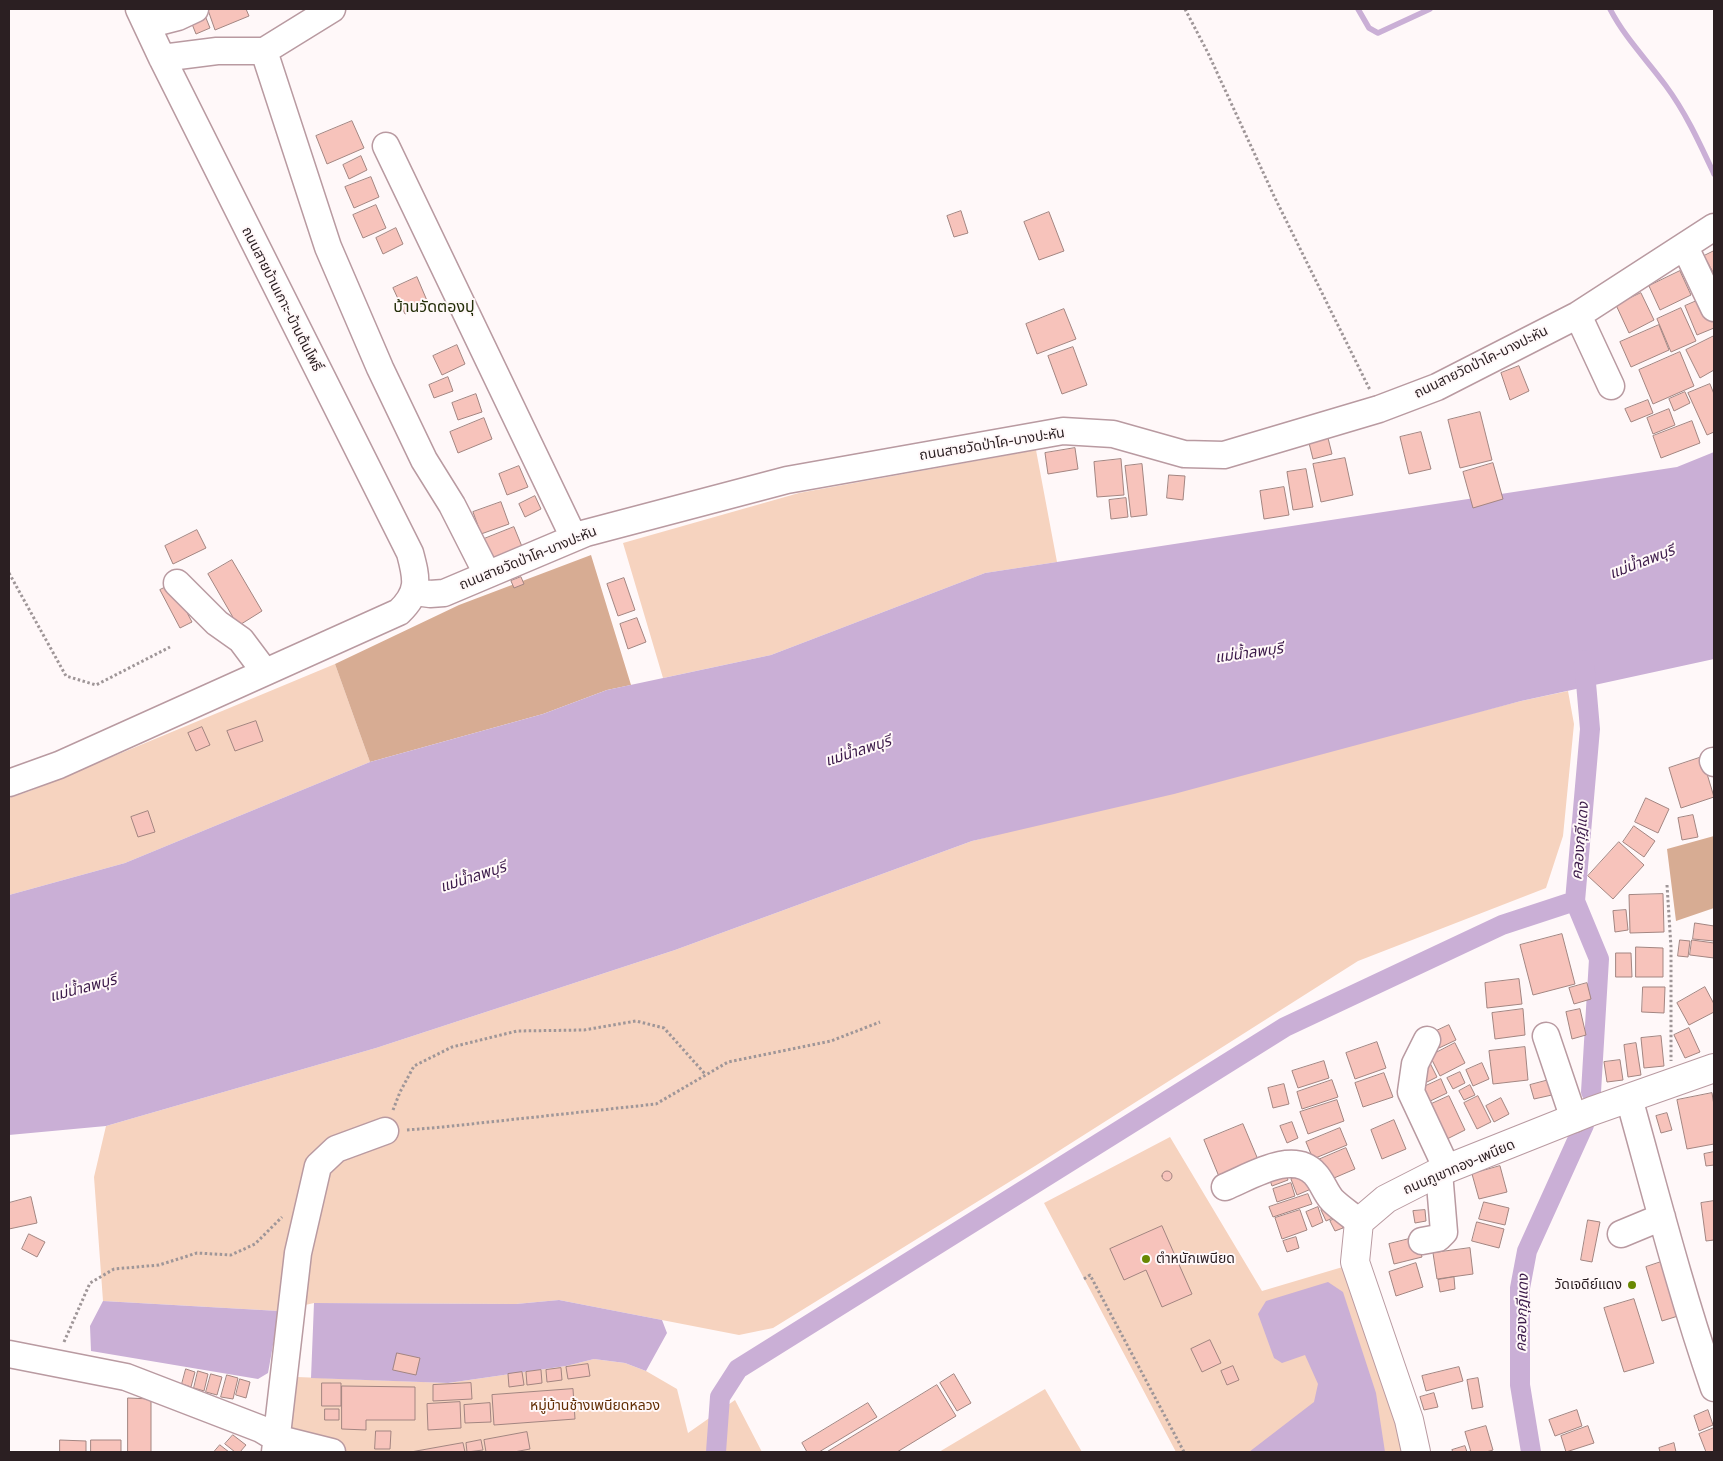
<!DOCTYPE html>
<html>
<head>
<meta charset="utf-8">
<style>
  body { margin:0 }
  #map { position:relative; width:1723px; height:1461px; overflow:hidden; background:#fff8f9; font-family:"Golos Text",sans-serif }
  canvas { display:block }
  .frame { position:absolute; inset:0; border:10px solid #2b1f22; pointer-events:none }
</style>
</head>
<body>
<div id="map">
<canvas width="1723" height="1461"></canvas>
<div class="frame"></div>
</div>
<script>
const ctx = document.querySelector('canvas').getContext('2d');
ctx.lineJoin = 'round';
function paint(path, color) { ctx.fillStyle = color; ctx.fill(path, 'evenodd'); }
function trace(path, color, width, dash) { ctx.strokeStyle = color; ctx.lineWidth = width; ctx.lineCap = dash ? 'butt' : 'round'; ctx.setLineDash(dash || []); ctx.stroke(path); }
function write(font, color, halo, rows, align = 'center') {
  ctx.font = font + ' "Golos Text","Noto Sans Thai",sans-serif'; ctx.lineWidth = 4; ctx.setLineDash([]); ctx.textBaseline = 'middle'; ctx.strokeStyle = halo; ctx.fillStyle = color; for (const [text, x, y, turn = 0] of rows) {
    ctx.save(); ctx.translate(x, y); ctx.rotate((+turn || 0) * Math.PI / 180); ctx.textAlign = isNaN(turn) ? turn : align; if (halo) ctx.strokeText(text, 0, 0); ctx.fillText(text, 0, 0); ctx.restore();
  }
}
const green = new Path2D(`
  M1036,450L1057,562L985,573L771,655L663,678L623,543L799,493Z
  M335,664L370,762L125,863L9,895V798L30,791Z
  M1568,691L1574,724L1563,836L1546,888L1358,961L1035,1166L773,1328L739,1335L559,1300L516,1304L314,1303L279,1311L103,1301L94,1177L106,1126L376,1048L675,950L972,841L1521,701Z
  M1170,1137L1262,1291L1346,1266L1405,1452H1176L1044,1203Z
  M594,1359L625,1363L646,1371L677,1389L688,1433L735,1400L762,1452H288L297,1377L448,1383L566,1366Z
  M1045,1389L1082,1452H939Z`);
const forest = new Path2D(`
  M591,555L631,685L607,690L543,714L370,762L335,664L459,605Z
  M1714,836V908L1676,921L1667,849Z`);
const water = new Path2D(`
  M1714,452V659L1521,701L1174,794L972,841L675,950L376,1048L106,1126L9,1135V895L125,863L370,762L543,714L607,690L771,655L985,573L1677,467Z
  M1328,1282L1343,1292L1376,1393L1385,1452H1249L1314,1402L1318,1384L1305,1355L1282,1363L1274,1358L1258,1314L1266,1301Z
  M559,1300L662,1320L667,1333L646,1371L625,1363L594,1359L566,1366L448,1383L311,1378L314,1303L516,1304Z
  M103,1301L279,1311L268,1373L258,1379L91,1351L90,1326Z`);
const stream = new Path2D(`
  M1358,9L1369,28L1378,33L1430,9
  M1610,9C1625,38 1647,60 1666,86C1686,113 1700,144 1714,174`);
const canal = new Path2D(`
  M1584,660L1590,729L1575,901L1599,959L1591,1092
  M716,1452L720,1397L738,1369L1285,1027L1502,925L1575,901
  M1531,1452L1520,1385V1288L1527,1251L1584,1125`);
const building = new Path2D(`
  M212,9H246L249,16L215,30L208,10Z
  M204,13L210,28L196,34L190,19Z
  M352,121L364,148L327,164L316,136Z
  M361,156L367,170L349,179L343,165Z
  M371,177L379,197L354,208L345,187Z
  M376,205L386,228L363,238L353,215Z
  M961,211L968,233L954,237L947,216Z
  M1049,212L1064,251L1039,260L1024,222Z
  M396,228L403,244L383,254L376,238Z
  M1714,251V271L1713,272L1704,256Z
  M1680,271L1691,295L1660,310L1649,286Z
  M417,277L428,303L405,314L393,288Z
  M1641,293L1654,320L1629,333L1616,305Z
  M1708,296L1714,310V328L1697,335L1685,306Z
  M1681,308L1696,341L1671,352L1657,319Z
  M1064,309L1076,339L1037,354L1026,324Z
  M1659,325L1669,350L1631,367L1620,342Z
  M1714,336V370L1700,378L1686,350Z
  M457,345L465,364L442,375L433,356Z
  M1073,347L1087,385L1062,394L1048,356Z
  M1680,352L1694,386L1653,404L1639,370Z
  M1519,366L1529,391L1510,400L1501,373Z
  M448,377L453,391L434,398L429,385Z
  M1710,384L1714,394V432L1707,435L1688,393Z
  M1685,392L1690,403L1674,411L1669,399Z
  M476,394L482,412L458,420L452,403Z
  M1648,400L1653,413L1631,422L1625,409Z
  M1669,409L1675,425L1653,434L1647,418Z
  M1480,412L1492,460L1460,468L1448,420Z
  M484,418L492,439L458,453L450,432Z
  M1692,421L1700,443L1661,458L1653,436Z
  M1421,432L1431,469L1409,474L1400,437Z
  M1327,434L1332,454L1313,459L1308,439Z
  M1075,448L1078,469L1048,474L1045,453Z
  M1345,458L1353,495L1321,502L1313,464Z
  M1121,459L1124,495L1097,497L1094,462Z
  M1493,463L1503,499L1473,508L1463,472Z
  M1142,464L1147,515L1131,517L1125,466Z
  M519,466L528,487L507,495L499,474Z
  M1306,469L1313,507L1293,510L1287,472Z
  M1169,475L1185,476L1183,500L1167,498Z
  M1284,487L1289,515L1264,519L1260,491Z
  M535,496L541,509L525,517L519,504Z
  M1126,498L1128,517L1111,519L1109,500Z
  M501,502L509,524L481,534L473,512Z
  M514,527L523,549L493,561L484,539Z
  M197,530L206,548L173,564L165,546Z
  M232,560L262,611L238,626L208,574Z
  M521,577L524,584L514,588L511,581Z
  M624,578L635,610L618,616L607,584Z
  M172,584L192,622L180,628L160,590Z
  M637,618L646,642L628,649L620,624Z
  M256,721L263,741L235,751L227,731Z
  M202,727L210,745L196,751L188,733Z
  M1702,757L1714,797L1681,808L1669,768Z
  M1646,798L1669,809L1658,833L1635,822Z
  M148,811L155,832L138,837L131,817Z
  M1693,815L1698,837L1682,840L1678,818Z
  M1634,826L1655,841L1644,857L1623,842Z
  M1619,842L1644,865L1613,899L1588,876Z
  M1663,894L1664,932L1630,933L1629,895Z
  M1626,910L1628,930L1615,932L1613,911Z
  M1695,923L1714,926V941L1693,939Z
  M1562,934L1575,984L1533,995L1520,945Z
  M1680,940L1690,941L1688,957L1678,956Z
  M1692,940L1714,943V958L1690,955Z
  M1636,947L1663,948V977H1636Z
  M1616,953H1631L1632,977H1616Z
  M1519,979L1522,1004L1487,1008L1485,983Z
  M1587,983L1591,999L1574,1004L1569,988Z
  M1643,987H1665L1664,1013L1642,1012Z
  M1705,987L1714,1004V1012L1689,1025L1677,1003Z
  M1523,1009L1525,1035L1495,1039L1492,1013Z
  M1580,1009L1586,1035L1572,1039L1566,1012Z
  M1449,1025L1456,1040L1439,1048L1432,1033Z
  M1689,1028L1700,1052L1685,1058L1674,1035Z
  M1661,1036L1664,1066L1644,1068L1641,1038Z
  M1377,1042L1386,1068L1355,1079L1346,1053Z
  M1455,1043L1465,1063L1440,1076L1430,1056Z
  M1636,1043L1641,1075L1628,1077L1624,1045Z
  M1525,1047L1528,1080L1493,1084L1489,1051Z
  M1620,1060L1623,1080L1607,1082L1604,1062Z
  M1324,1061L1329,1078L1298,1088L1292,1071Z
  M1430,1063L1437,1077L1425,1083L1418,1070Z
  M1482,1063L1489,1079L1473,1086L1466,1070Z
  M1460,1072L1465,1083L1453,1089L1447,1078Z
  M1384,1073L1393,1097L1363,1107L1355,1083Z
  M1441,1079L1447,1093L1424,1104L1417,1090Z
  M1332,1080L1338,1097L1302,1109L1297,1092Z
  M1549,1080L1552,1095L1534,1099L1530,1085Z
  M1284,1084L1289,1104L1273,1108L1268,1088Z
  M1470,1085L1475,1095L1464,1100L1459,1091Z
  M1712,1093L1714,1105V1144L1687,1149L1677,1100Z
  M1449,1096L1465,1130L1443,1141L1427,1106Z
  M1478,1096L1491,1122L1477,1129L1464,1103Z
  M1501,1098L1509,1114L1494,1122L1486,1106Z
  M1337,1100L1344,1121L1308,1134L1300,1112Z
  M1667,1113L1672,1130L1661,1133L1656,1116Z
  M1394,1120L1406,1149L1382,1159L1371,1130Z
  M1292,1122L1298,1138L1287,1143L1280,1126Z
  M1243,1124L1259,1162L1220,1179L1204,1140Z
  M1340,1128L1347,1145L1313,1159L1306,1142Z
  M1346,1148L1355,1169L1327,1181L1318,1160Z
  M1714,1152V1165L1706,1166L1704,1154Z
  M1500,1166L1507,1192L1479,1199L1472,1174Z
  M1284,1169L1288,1180L1272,1186L1268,1175Z
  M1162 1176a5 5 0 1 1 10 0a5 5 0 1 1-10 0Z
  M1305,1174L1311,1189L1297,1195L1291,1179Z
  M1291,1183L1295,1196L1277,1202L1273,1189Z
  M1308,1194L1312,1204L1273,1217L1269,1207Z
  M31,1197L37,1223L9,1229V1203Z
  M1714,1201V1240L1706,1241L1701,1203Z
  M1484,1202L1509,1208L1505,1225L1479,1219Z
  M1333,1205L1337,1216L1326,1221L1321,1210Z
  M1318,1207L1323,1222L1312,1227L1306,1212Z
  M1300,1210L1307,1230L1282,1239L1275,1218Z
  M1425,1210L1426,1221L1415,1223L1413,1211Z
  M1339,1217L1343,1228L1335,1231L1330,1221Z
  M1588,1220L1600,1222L1592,1262L1581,1260Z
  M1477,1222L1504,1229L1499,1248L1472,1241Z
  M1162,1226L1192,1294L1162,1307L1146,1270L1124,1280L1110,1249Z
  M29,1234L45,1242L37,1257L22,1249Z
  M1296,1237L1299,1248L1287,1252L1283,1241Z
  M1417,1237L1422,1257L1394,1264L1389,1244Z
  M1470,1248L1473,1274L1437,1279L1433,1253Z
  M1661,1262L1678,1316L1662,1321L1646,1267Z
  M1416,1263L1423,1287L1396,1296L1389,1272Z
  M1454,1277L1455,1289L1440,1292L1438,1280Z
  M1634,1299L1654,1363L1624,1372L1604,1308Z
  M1210,1340L1221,1363L1202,1372L1191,1349Z
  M397,1353L420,1358L416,1375L393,1370Z
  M588,1364L590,1376L568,1379L566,1367Z
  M1233,1366L1239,1380L1227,1385L1221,1371Z
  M1459,1367L1463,1381L1426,1391L1422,1376Z
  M561,1368L562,1380L547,1382L546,1370Z
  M186,1369L195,1372L191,1387L182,1384Z
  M541,1370L542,1383L527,1385L526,1372Z
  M198,1371L208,1374L204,1391L194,1388Z
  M522,1372L524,1385L509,1387L508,1374Z
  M211,1374L222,1377L217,1395L206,1392Z
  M954,1374L971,1403L957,1411L940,1383Z
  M227,1375L238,1378L233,1399L221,1397Z
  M1478,1378L1483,1407L1472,1409L1467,1380Z
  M240,1379L250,1382L246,1398L236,1395Z
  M322,1383H341V1406H322Z
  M471,1383L472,1399L433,1401V1385Z
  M937,1385L956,1416L897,1452H827Z
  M342,1386L415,1387V1420H366V1430L342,1429Z
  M573,1389L575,1419L494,1425L492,1395Z
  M1434,1393L1438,1407L1424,1410L1420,1397Z
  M128,1398L151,1399V1452H128Z
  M460,1402L461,1428L428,1430L427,1404Z
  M490,1403L491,1422L465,1423L464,1405Z
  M868,1403L877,1417L819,1452H807L802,1443Z
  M325,1409H339V1420H325Z
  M1577,1410L1582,1426L1555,1436L1549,1420Z
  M1708,1410L1713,1425L1699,1431L1694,1416Z
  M1486,1426L1493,1450L1486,1452H1471L1465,1432Z
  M1588,1426L1594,1443L1566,1452L1561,1436Z
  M1714,1428V1452H1706L1699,1434Z
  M376,1431H391L390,1449H375Z
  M527,1432L530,1449L514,1452H486L484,1440Z
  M233,1435L246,1445L240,1452H235L225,1444Z
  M60,1440L86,1441V1452H60Z
  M91,1440H121V1452H91Z
  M481,1440L483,1450L467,1452L466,1443Z
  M463,1443L465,1452H411Z
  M1674,1443L1676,1452H1660L1659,1448Z
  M220,1445L229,1452H214Z
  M1465,1446L1467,1452H1453L1452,1450Z`);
const path = new Path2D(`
  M1185,9L1208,53L1274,196L1370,390
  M9,573L66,676L96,685L170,647
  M1667,885L1671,947V1061
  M393,1110L400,1092L414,1066L452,1047L517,1031L584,1030L636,1021L664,1028L706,1075
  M407,1130L443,1127L656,1104L728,1062L831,1041L880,1022
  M1084,1279L1090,1275L1184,1452
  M64,1342L90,1283L114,1269L159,1265L197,1253L231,1255L255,1244L282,1217`);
const minor = new Path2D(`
  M147,25L178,17L195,9
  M264,51L332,9
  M162,58L217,51H264L328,247L380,368L424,460L452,505L487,574
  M386,146L574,538
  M1685,247L1714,308
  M1578,315L1611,386
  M177,583L217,623L241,640L265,672
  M415,592L430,594L444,593L586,533L787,480L1063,431L1113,434L1184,454L1224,455L1379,409L1437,387L1578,315L1714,227
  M1713,761L1714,763
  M9,783L59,765L399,612C420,592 417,579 410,553L162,58L139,9
  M1546,1036L1574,1119
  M1427,1040L1415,1064L1411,1092L1447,1169
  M1629,1098C1656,1195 1681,1293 1714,1388
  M1225,1187C1250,1177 1293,1149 1315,1174C1322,1181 1325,1192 1332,1200C1340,1208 1351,1215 1359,1222
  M1621,1234L1662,1217
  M1422,1241L1438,1238L1444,1232L1439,1172
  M9,1354L126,1377L261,1429L276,1438L332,1452
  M275,1452L298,1253L318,1166L336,1149L385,1131`);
const major = new Path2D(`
  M1416,1452L1409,1420L1355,1262L1359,1222L1386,1199L1439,1172L1592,1111L1714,1068`);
const markers = [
  [1146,1259,5,"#698802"],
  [1632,1285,5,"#698802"]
];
const streetNames = [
  ["ถนนสายบ้านเกาะ-บ้านต้นโพธิ์",282,299,63],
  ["ถนนสายวัดป่าโค-บางปะหัน",1481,362,-26],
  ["ถนนสายวัดป่าโค-บางปะหัน",992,444,-9],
  ["ถนนสายวัดป่าโค-บางปะหัน",528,558,-22],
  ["ถนนภูเขาทอง-เพนียด",1459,1167,-23]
];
const poiNames = [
  ["ตำหนักเพนียด",1156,1259],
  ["วัดเจดีย์แดง",1622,1285,"right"]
];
const parkNames = [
  ["หมู่บ้านช้างเพนียดหลวง",595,1406]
];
const waterNames = [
  ["แม่น้ำลพบุรี",1642,562,-21],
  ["แม่น้ำลพบุรี",1249,653,-8],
  ["แม่น้ำลพบุรี",858,751,-18],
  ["คลองกุฎีแดง",1580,841,-85],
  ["แม่น้ำลพบุรี",473,877,-18],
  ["แม่น้ำลพบุรี",83,988,-15],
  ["คลองกุฎีแดง",1522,1313,-88]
];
const quarterNames = [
  ["บ้านวัดตองปุ",434,307]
];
paint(green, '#f6d3bf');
paint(forest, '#d7ac93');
paint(water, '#caafd6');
trace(stream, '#caafd6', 5.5);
trace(canal, '#caafd6', 20);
paint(building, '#f7c3bb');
trace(building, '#a38581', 1);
trace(minor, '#b99aa1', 29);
trace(major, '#b99aa1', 30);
trace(path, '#9f9698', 3, [2.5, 2.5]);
trace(minor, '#fff', 26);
trace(major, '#fff', 28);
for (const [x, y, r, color] of markers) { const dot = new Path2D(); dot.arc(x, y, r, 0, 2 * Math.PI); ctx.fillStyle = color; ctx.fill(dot); trace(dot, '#fff8f9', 2); }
write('14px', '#2b1f22', '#fff8f9', streetNames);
write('14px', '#2b1f22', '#fff8f9', poiNames, 'left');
write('14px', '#622d03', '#fff8f9', parkNames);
write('italic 15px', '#3b1949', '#fff8f9', waterNames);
write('16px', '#252f0a', '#fff8f9', quarterNames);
</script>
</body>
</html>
